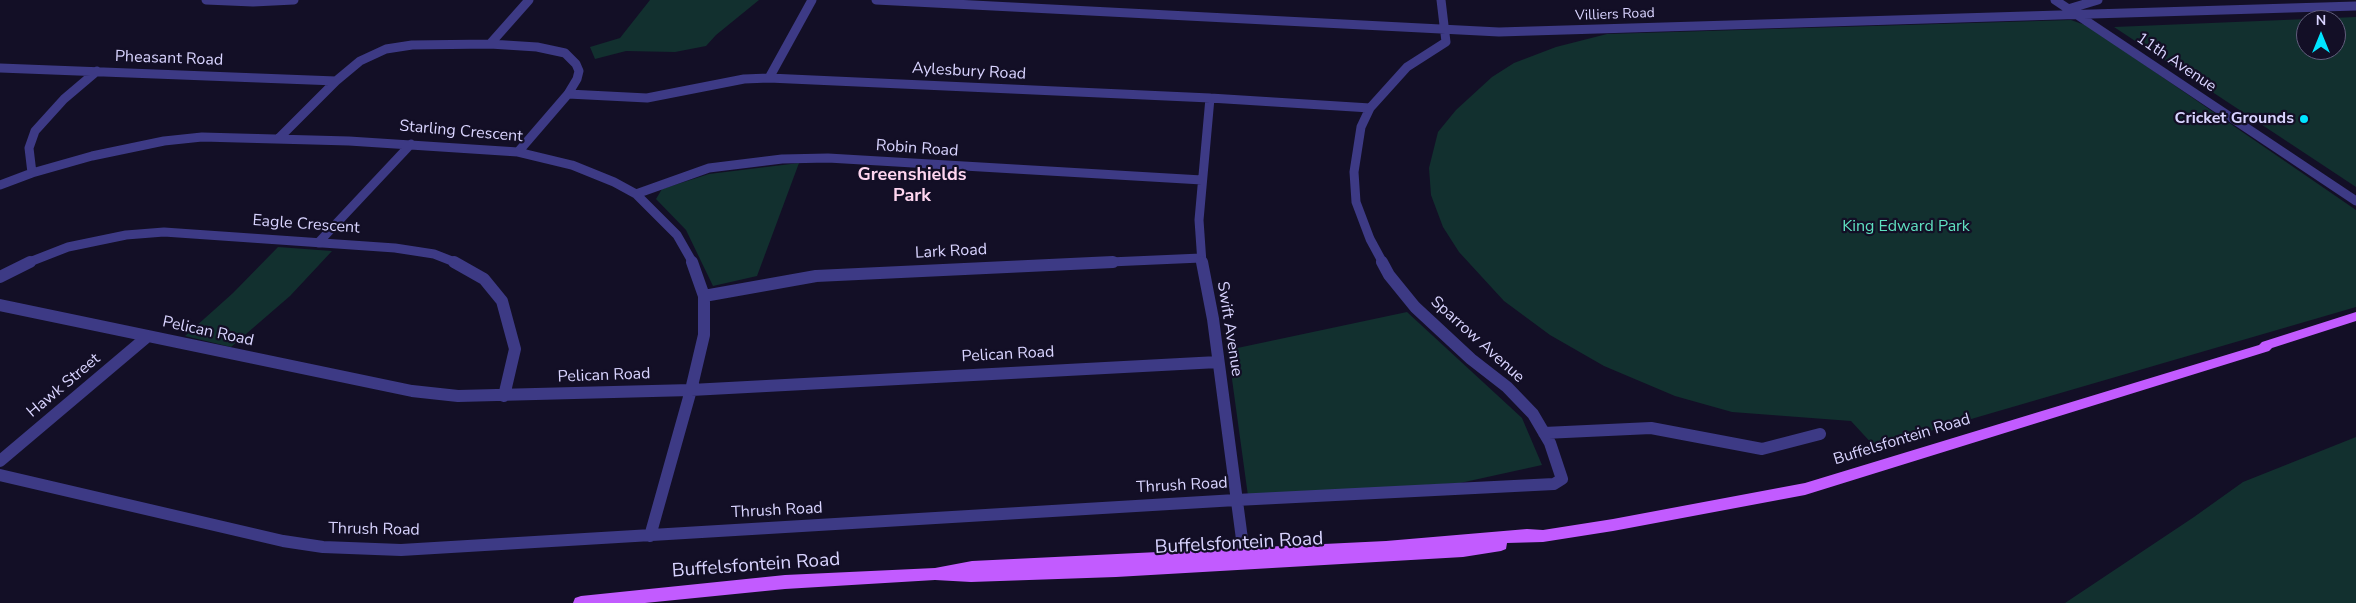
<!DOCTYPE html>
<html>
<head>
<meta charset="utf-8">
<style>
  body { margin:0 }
  #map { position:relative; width:2356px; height:603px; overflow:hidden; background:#130f26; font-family:"Nunito Sans",sans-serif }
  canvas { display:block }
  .north { position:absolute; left:2296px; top:10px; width:50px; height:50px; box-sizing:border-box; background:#130f26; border:1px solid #625e7d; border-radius:50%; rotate:0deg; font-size:14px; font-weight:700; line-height:20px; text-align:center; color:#d9d4ff }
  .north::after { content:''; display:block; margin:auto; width:18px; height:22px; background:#00e5ff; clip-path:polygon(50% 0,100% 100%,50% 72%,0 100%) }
</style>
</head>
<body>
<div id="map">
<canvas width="2356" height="603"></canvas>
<div class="north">N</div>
</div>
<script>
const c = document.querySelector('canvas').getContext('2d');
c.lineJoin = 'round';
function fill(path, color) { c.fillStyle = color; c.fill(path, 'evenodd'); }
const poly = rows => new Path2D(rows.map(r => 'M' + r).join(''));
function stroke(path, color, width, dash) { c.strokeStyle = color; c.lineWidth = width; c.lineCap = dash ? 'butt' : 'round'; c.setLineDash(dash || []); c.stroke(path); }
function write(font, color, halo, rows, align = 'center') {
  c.font = font + ' "Nunito Sans",sans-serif'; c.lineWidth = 4.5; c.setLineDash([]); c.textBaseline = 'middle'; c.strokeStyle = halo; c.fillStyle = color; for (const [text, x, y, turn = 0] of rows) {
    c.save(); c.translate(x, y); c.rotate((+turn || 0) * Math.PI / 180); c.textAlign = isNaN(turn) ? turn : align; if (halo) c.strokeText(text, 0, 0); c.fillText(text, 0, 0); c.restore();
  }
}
fill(poly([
  [650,0,759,0,716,35,706,46,675,52,626,51,595,59,590,47,620,38],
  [2356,17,2356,187,2114,27],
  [2306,20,2336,20,2336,50,2306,50],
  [2071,20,2088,26,2356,210,2356,307,1875,447,1851,421,1732,412,1675,396,1604,366,1550,335,1504,301,1459,252,1443,227,1431,195,1429,168,1438,132,1456,110,1492,77,1514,63,1556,47,1607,34],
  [799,163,757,276,713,286,686,230,656,199,662,189,709,174],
  [278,247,332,251,290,296,231,347,185,336,233,293],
  [1407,312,1522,418,1542,465,1460,483,1248,496,1228,350],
  [2356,437,2356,603,2065,603,2194,517,2243,482]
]), '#12302f');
stroke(poly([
  [206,0,253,2,294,0],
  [876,0,1499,32,2356,6],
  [2055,0,2356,201],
  [2068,9,2098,0],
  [490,44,529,0],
  [0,68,336,81],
  [769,78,812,0],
  [568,94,647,98,744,79,769,78,1210,98,1370,108],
  [279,138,336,81,360,61,386,49,412,45,490,44,537,47,565,53,576,64,579,71,577,79,568,94,518,152],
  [32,173,29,148,35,131,64,99,97,71],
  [0,185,32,173,92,156,164,141,202,137,349,141,518,152,572,165,614,182,636,194,677,235,693,263],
  [636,194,709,168,782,159,828,158,1202,180],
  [318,243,411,144],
  [27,263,68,247,126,235,164,232,395,248,434,254,457,263],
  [1087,263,1201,258],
  [1202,263,1199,220,1210,98],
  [1383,263,1370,239,1356,202,1354,172,1361,127,1370,108,1407,67,1446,42,1441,0]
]), '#3d3a85', 9);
stroke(poly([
  [454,262,484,279,502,301,515,349,504,396],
  [1202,262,1213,319,1245,562],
  [0,277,30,262],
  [704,296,816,276,1113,262],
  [0,305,412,391,458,396,691,390,1218,362],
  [1544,433,1651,428,1762,449,1820,434],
  [0,461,148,336],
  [0,475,283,541,323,547,401,550,1236,500,1554,484,1562,479,1550,443,1533,414,1507,387,1471,359,1415,307,1389,275,1382,262],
  [650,536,691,390,704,335,704,296,692,262]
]), '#3d3a85', 12);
fill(poly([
  [2356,312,2356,321,2272,348,2269,351,1805,495,1613,531,1543,542,1507,543,1506,549,1501,551,1463,557,1116,577,971,582,935,580,785,589,645,603,573,603,575,598,581,596,785,575,935,568,972,561,1386,541,1527,529,1543,530,1613,519,1805,483,2259,345,2262,342,2356,312]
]), '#c25bff');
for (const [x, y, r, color] of [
  [2304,119,5,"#00e5ff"]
]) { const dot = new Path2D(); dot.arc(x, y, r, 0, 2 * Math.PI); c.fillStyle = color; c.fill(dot); stroke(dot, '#130f26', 2); }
write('14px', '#d9d4ff', '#130f26', [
  ["Villiers Road",1615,15,-2]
]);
write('16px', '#d9d4ff', '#130f26', [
  ["Pheasant Road",169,59,2],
  ["11th Avenue",2176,63,34],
  ["Aylesbury Road",969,72,3],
  ["Starling Crescent",461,132,5],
  ["Robin Road",917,149,4],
  ["Eagle Crescent",306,225,4],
  ["Lark Road",951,252,-3],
  ["Swift Avenue",1229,329,81],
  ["Pelican Road",208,332,12],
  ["Sparrow Avenue",1477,340,42],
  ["Pelican Road",1008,355,-3],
  ["Pelican Road",604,376,-2],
  ["Hawk Street",64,386,-40],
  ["Buffelsfontein Road",1902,440,-17],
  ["Thrush Road",1182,486,-3],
  ["Thrush Road",777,511,-3],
  ["Thrush Road",374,530,1]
]);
write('bold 16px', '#d9d4ff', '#130f26', [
  ["Cricket Grounds",2294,119]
], 'right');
write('16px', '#5fe0c0', '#130f26', [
  ["King Edward Park",1906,227]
]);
write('bold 18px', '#ffd6f0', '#130f26', [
  ["Greenshields",912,176],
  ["Park",912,197]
]);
write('19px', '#d9d4ff', '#130f26', [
  ["Buffelsfontein Road",1239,544,-3],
  ["Buffelsfontein Road",756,566,-4]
]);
</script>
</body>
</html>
